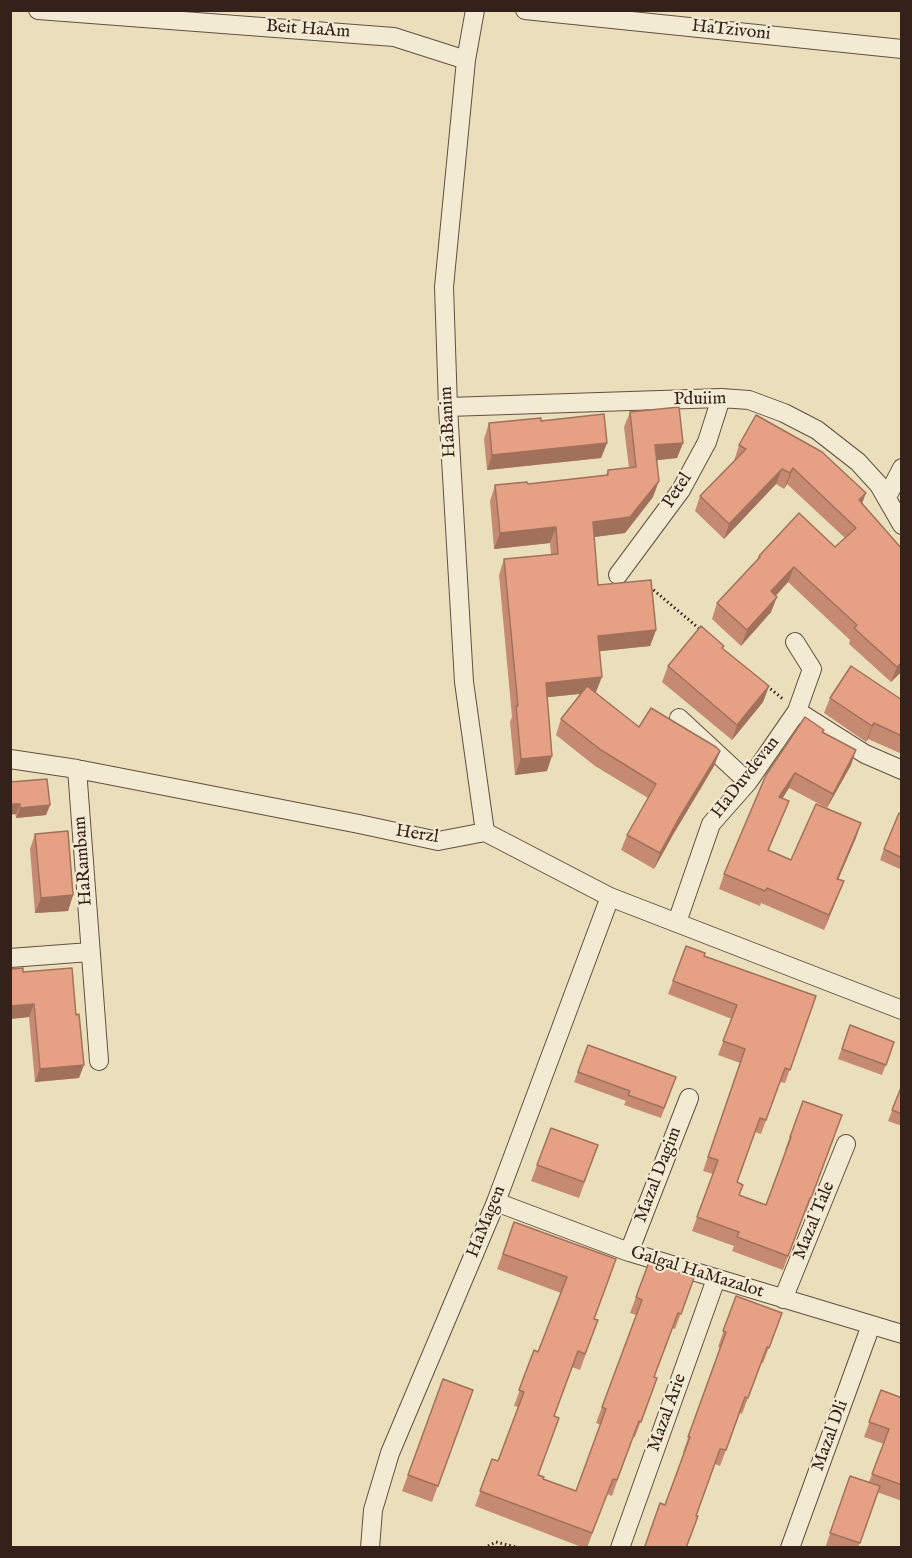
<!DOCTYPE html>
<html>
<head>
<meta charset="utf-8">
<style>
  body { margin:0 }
  #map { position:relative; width:912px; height:1558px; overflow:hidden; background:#ebdfbb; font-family:"IM FELL English",serif }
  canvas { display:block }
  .frame { position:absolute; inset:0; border:12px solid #342119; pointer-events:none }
</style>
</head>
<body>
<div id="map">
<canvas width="912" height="1558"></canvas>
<div class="frame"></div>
</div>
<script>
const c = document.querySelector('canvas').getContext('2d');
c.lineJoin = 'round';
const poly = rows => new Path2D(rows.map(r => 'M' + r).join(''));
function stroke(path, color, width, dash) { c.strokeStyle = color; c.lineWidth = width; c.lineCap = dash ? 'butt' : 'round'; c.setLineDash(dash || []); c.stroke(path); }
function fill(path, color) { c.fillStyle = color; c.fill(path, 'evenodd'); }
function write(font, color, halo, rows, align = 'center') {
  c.font = font + ' "IM FELL English",serif'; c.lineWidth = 4.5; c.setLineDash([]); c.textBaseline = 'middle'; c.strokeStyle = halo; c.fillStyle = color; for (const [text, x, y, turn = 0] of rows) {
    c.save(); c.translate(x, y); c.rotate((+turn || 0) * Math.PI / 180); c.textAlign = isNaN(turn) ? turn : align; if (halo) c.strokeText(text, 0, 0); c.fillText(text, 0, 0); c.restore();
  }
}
const street = poly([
  [38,10,394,37,466,60],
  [475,10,466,60,444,287,448,407,464,682,485,832],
  [525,10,902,49],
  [448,407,721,398,749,400,784,413,817,430,858,462,879,485,902,525],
  [887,497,902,468],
  [618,575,681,490,707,442,721,398],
  [797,711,865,754,902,770],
  [679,718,748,782],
  [10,759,77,769,359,824,438,841,485,832,610,897,902,1010],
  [77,769,99,1061],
  [677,922,711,824,748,782,797,711,812,669,795,642],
  [10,958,90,952],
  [496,1202,629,1252,902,1334],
  [629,1252,689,1098],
  [783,1299,846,1144],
  [370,1548,373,1510,390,1453,496,1202,610,897],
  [620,1548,716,1279],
  [790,1548,871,1325]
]);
stroke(street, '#625042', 20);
stroke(poly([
  [650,587,702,631],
  [767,686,783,699],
  [484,1548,496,1542,520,1548]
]), '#342119', 3, [1.5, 3]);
stroke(street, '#f2ead3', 18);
fill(poly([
  [630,412,683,443,677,458,656,460,653,497,625,533,594,537,598,585,656,630,650,646,600,651,596,692,595,692,639,727,720,751,714,766,674,833,654,869,621,850,627,835,648,798,595,766,556,735,561,719,581,694,547,697,547,771,515,775,510,722,512,717,499,575,504,559,551,555,550,543,494,549,490,501,495,485,528,484,606,475,608,470,629,468,624,427],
  [756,415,862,504,902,549,902,671,891,682,849,644,850,640,788,582,776,596,771,612,741,646,712,619,717,603,757,560,759,556,835,547,845,538,787,484,784,489,776,484,724,539,695,511,700,496,734,461,739,445],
  [541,421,607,443,601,458,487,470,484,439,489,423],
  [668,666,769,686,763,702,732,740,662,682],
  [830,698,902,700,902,754,868,739,866,742,824,713],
  [824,730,823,732,856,750,851,765,827,808,789,788,782,798,789,801,769,850,791,860,861,823,838,879,838,896,824,930,761,903,760,906,719,889,724,874],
  [10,782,50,805,46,815,16,818],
  [902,814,902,870,880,860,884,849],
  [35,834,73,895,68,911,35,913,30,849],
  [686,946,704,956,816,996,785,1083,780,1082,761,1134,755,1132,737,1182,739,1195,766,1205,786,1151,785,1150,803,1101,842,1115,808,1207,806,1212,805,1211,783,1270,732,1251,734,1246,692,1231,713,1174,703,1171,740,1063,718,1055,732,1019,668,994],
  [10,969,23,972,79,1078,35,1082,29,1017,10,1019],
  [850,1025,894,1042,882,1075,838,1059],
  [588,1045,676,1077,661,1118,624,1105,626,1101,574,1082],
  [902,1085,902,1126,888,1121],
  [551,1128,598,1145,579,1198,531,1181],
  [514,1222,616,1259,594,1319,598,1320,580,1370,572,1367,554,1416,538,1476,543,1479,576,1491,601,1425,596,1423,636,1315,630,1313,649,1262,694,1278,675,1329,672,1328,654,1377,657,1378,635,1437,633,1437,612,1496,607,1494,587,1548,584,1548,475,1506,492,1459,498,1461,518,1407,514,1406,534,1350,538,1352,561,1293,497,1269],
  [736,1296,782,1313,763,1363,761,1363,742,1414,740,1413,720,1466,715,1464,696,1516,686,1548,644,1548,660,1503,665,1505,684,1453,683,1452,720,1348,718,1347],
  [443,1379,473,1390,432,1502,402,1491],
  [881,1390,902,1398,902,1501,877,1492,858,1548,825,1548,850,1476,869,1482,884,1444,864,1437]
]), '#c68a72');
fill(poly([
  [607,443,601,458,487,470,492,455],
  [683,443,677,458,649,461,655,445],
  [793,468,787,484,784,489,790,473],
  [782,469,776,484,724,539,729,524],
  [659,481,653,497,625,533,587,538,593,522],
  [866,493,860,509,859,500],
  [556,527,550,543,494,549,500,533],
  [794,567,788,582,765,607,771,591],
  [777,597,771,612,741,646,747,630],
  [656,630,650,646,592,652,598,636],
  [902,662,902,671,891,682,897,667],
  [602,677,596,692,541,698,546,683],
  [769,686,763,702,732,740,737,725],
  [874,723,868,739,866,742,872,726],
  [856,750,851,765,827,808,833,794],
  [720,751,714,766,674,833,654,869,660,853,679,818],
  [552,756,547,771,515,775,521,759],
  [795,773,789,788,774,812,779,797],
  [10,804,20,804,16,814,10,815],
  [50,805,46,815,16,818,20,808],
  [861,823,856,838,832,894,837,879],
  [844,881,838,896,824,930,829,915],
  [73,895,68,911,35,913,41,898],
  [34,1004,29,1017,10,1019,10,1006],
  [84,1065,79,1078,35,1082,40,1069]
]), '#a1715c');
const building = poly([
  [679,407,683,443,655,445,659,481,630,517,593,522,598,585,651,580,656,630,598,636,602,677,546,683,552,756,521,759,516,706,518,706,504,559,558,554,556,527,500,533,495,485,527,482,528,484,608,475,608,470,636,467,630,412,679,407],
  [604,414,607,443,492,455,489,423,541,418,541,421,604,414],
  [756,415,822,452,866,493,859,500,902,549,902,662,897,667,854,628,857,625,794,567,771,591,777,597,747,630,717,603,760,557,759,556,799,513,835,547,856,528,793,468,790,473,782,469,729,524,700,496,746,449,739,445,756,415],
  [701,626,724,646,722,648,769,686,737,725,668,666,701,626],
  [851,666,902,700,902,736,874,723,872,726,830,698,851,666],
  [587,686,639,727,651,708,716,747,720,751,679,818,660,853,627,835,656,784,601,750,561,719,587,686],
  [805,717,824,730,822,732,856,750,833,794,795,773,779,797,789,801,768,850,791,860,816,804,861,823,837,879,844,881,829,915,767,888,765,891,724,874,766,775,805,717],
  [47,779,50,805,20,808,20,804,10,804,10,782,47,779],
  [899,813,902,814,902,858,884,849,899,813],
  [68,831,73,895,41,898,35,834,68,831],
  [686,946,705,953,704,956,816,996,790,1070,785,1068,766,1120,760,1118,737,1182,743,1185,739,1195,766,1205,791,1137,790,1137,803,1101,842,1115,813,1193,811,1198,810,1198,788,1256,737,1237,739,1232,697,1217,718,1160,708,1157,745,1049,723,1041,737,1005,673,981,686,946],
  [23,968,23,972,72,968,76,1015,79,1014,84,1065,40,1069,34,1004,10,1006,10,969,23,968],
  [850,1025,894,1042,886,1065,842,1049,850,1025],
  [588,1045,676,1077,664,1108,628,1095,630,1091,578,1072,588,1045],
  [902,1085,902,1114,892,1110,902,1085],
  [551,1128,598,1145,584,1182,537,1165,551,1128],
  [514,1222,616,1259,594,1319,598,1320,585,1354,578,1351,554,1416,559,1418,538,1475,544,1477,543,1479,576,1491,606,1409,602,1407,642,1300,636,1297,649,1262,694,1278,681,1314,678,1313,654,1377,657,1378,641,1422,639,1421,617,1480,613,1479,592,1533,480,1491,492,1459,498,1461,524,1392,519,1390,534,1350,538,1352,567,1277,503,1254,514,1222],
  [736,1296,782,1313,769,1348,767,1347,748,1398,745,1397,726,1450,720,1449,696,1516,698,1516,686,1548,649,1548,645,1546,660,1503,665,1505,690,1437,688,1437,726,1332,723,1331,736,1296],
  [443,1379,473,1390,438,1486,408,1475,443,1379],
  [881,1390,902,1398,902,1485,872,1474,889,1429,869,1422,881,1390],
  [850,1476,880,1486,860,1543,830,1533,850,1476]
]);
fill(building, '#e6a184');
stroke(building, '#a1715c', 1.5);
write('18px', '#342119', '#f2ead3', [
  ["Beit HaAm",308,30,4],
  ["HaTzivoni",731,31,6],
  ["Pduiim",700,400,-1],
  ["HaBanim",449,422,-93],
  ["Petel",678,491,-57],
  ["HaDuvdevan",746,778,-52],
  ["Herzl",417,835,9],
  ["HaRambam",84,861,-94],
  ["Mazal Dagim",659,1175,-69],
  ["Mazal Tale",815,1221,-68],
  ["HaMagen",487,1222,-68],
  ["Galgal HaMazalot",697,1273,17],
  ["Mazal Arie",668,1413,-70],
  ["Mazal Dli",831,1436,-70]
]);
</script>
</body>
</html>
